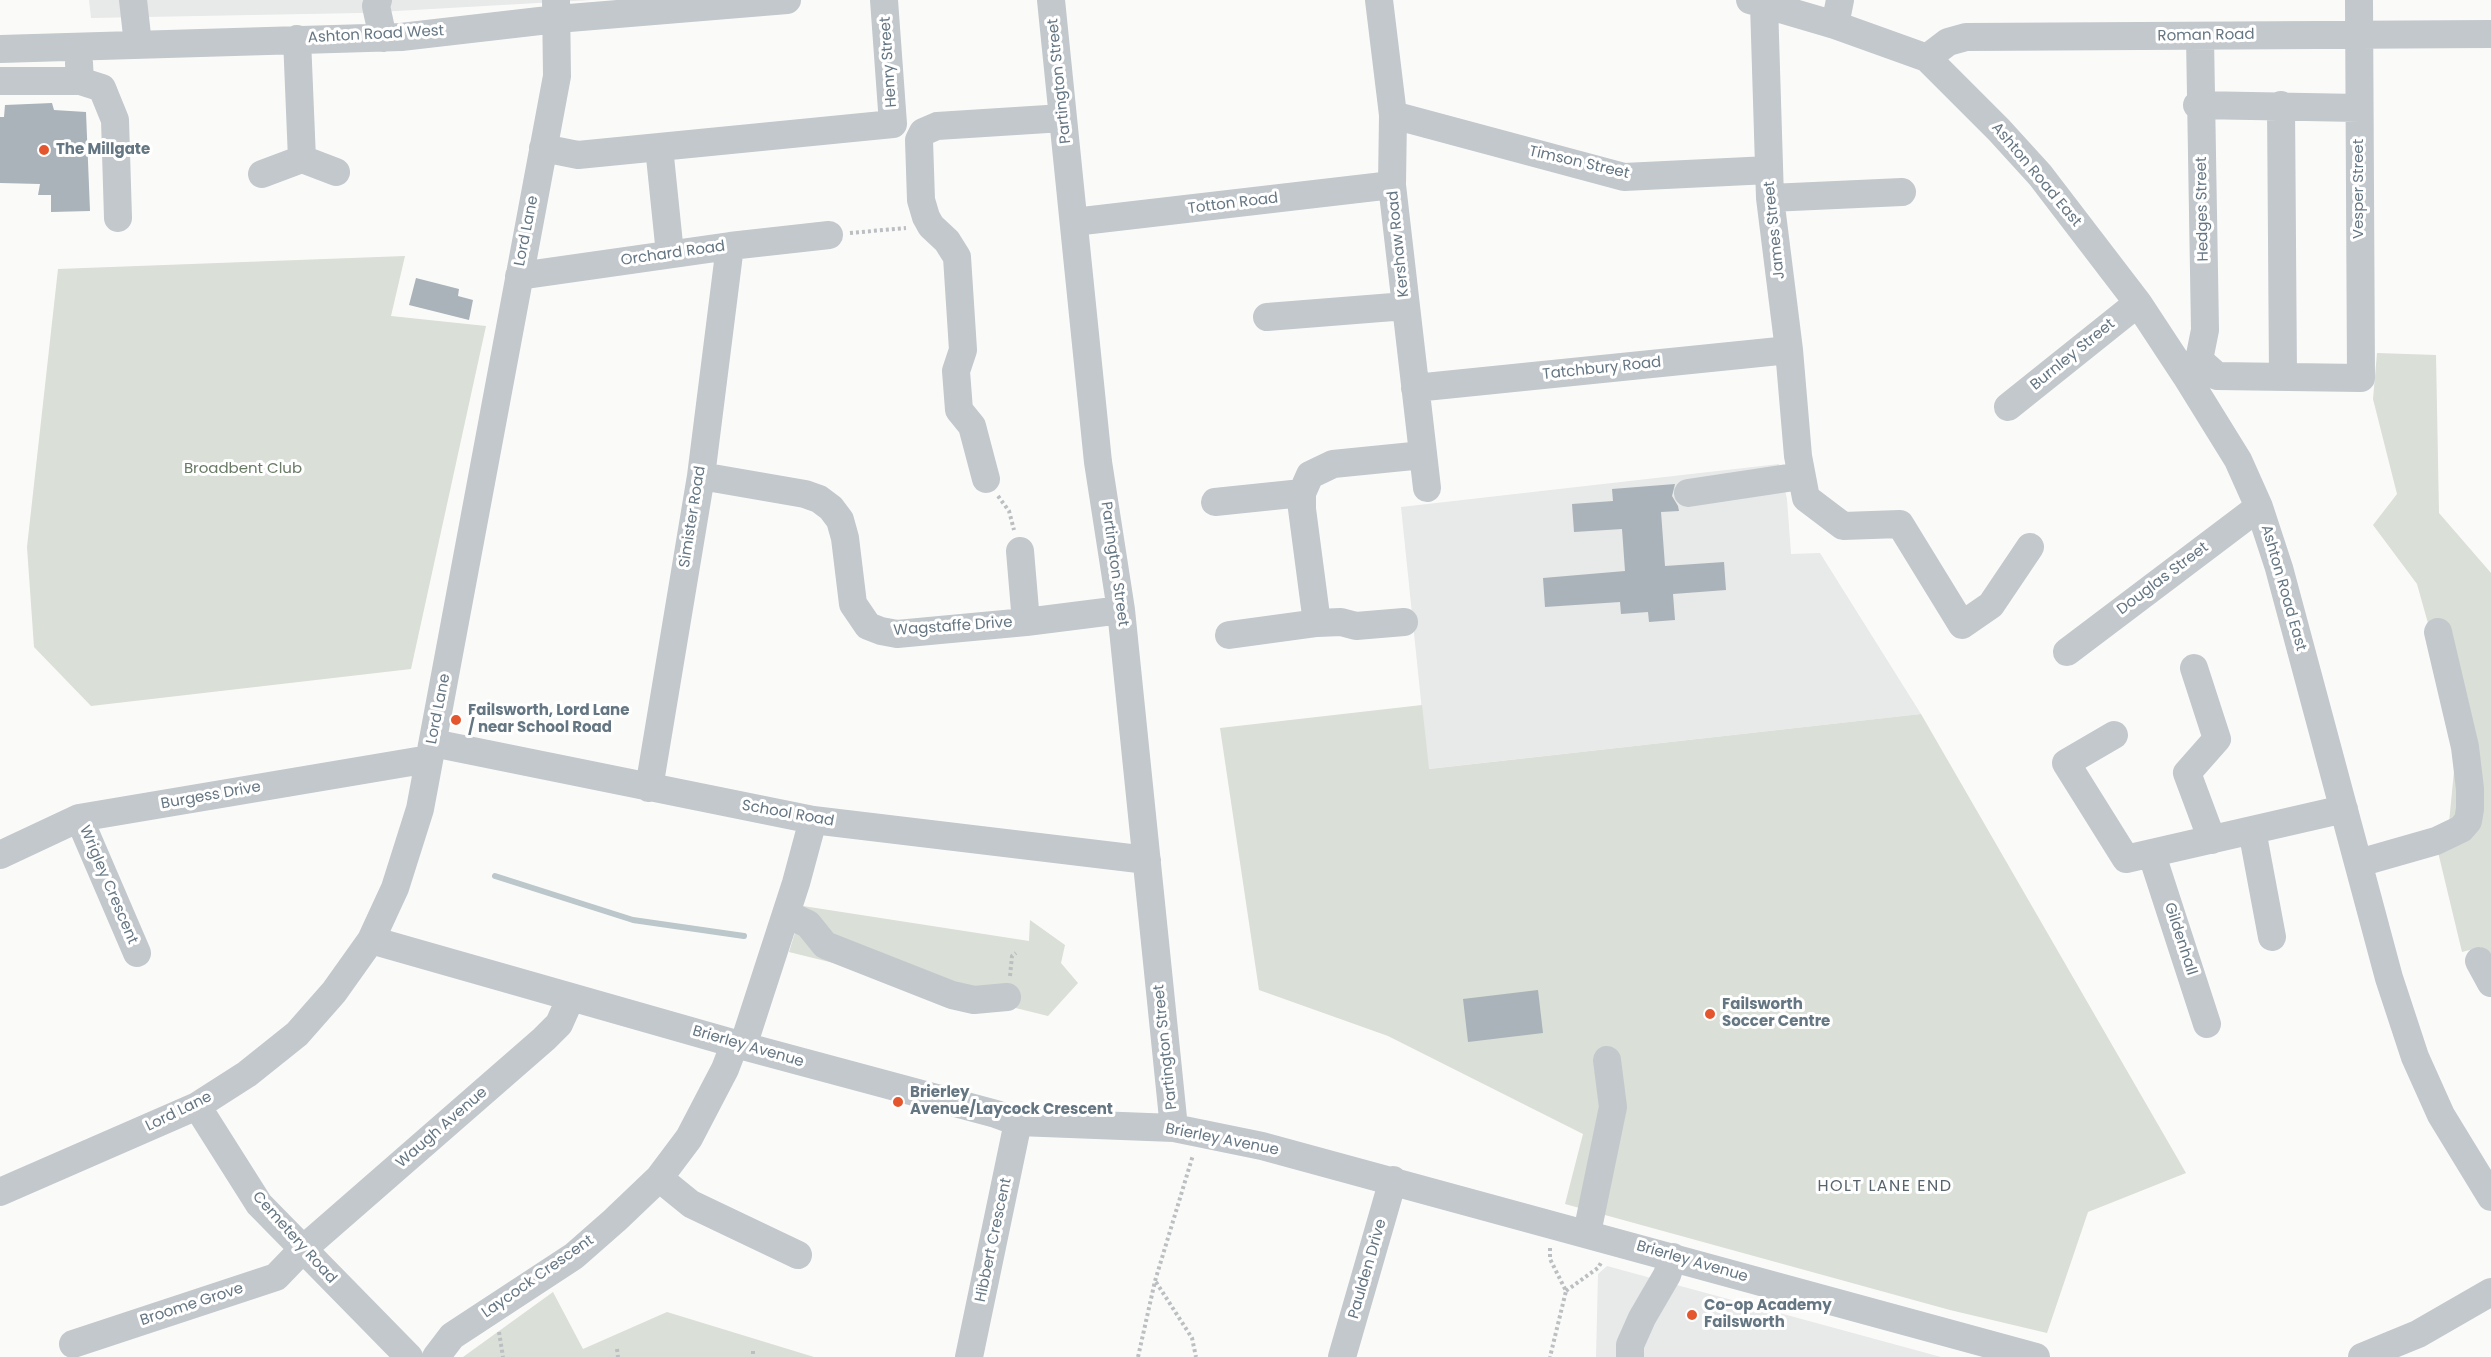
<!DOCTYPE html>
<html>
<head>
<meta charset="utf-8">
<style>
  body { margin:0 }
  canvas { display:block; background:#fafaf8 }
</style>
</head>
<body>
<canvas width="2491" height="1357"></canvas>
<script>
const c = document.querySelector('canvas').getContext('2d');
c.lineJoin = 'round';
function fill(path, color) { c.fillStyle = color; c.fill(path, 'evenodd'); }
const poly = rows => new Path2D(rows.map(r => 'M' + r).join(''));
function stroke(path, color, width, dash) { c.strokeStyle = color; c.lineWidth = width; c.lineCap = dash ? 'butt' : 'round'; c.setLineDash(dash || []); c.stroke(path); }
function write(font, color, halo, rows, align = 'center') {
  c.font = font + ' Poppins,sans-serif'; c.lineWidth = 6; c.setLineDash([]); c.textBaseline = 'middle'; c.strokeStyle = halo; c.fillStyle = color; for (const [text, x, y, turn = 0] of rows) {
    c.save(); c.translate(x, y); c.rotate((+turn || 0) * Math.PI / 180); c.textAlign = isNaN(turn) ? turn : align; if (halo) c.strokeText(text, 0, 0); c.fillText(text, 0, 0); c.restore();
  }
}
fill(poly([
  [89,0,591,0,361,13,91,18],
  [1779,464,1787,499,1791,554,1820,553,1921,714,1428,769,1401,507],
  [1607,1266,1941,1357,1596,1357,1598,1274]
]), '#e8e9e9');
fill(poly([
  [405,256,391,316,486,326,411,669,91,706,34,647,27,547,58,269],
  [2377,353,2436,355,2439,513,2491,573,2491,966,2487,965,2481,947,2462,952,2438,852,2448,833,2458,730,2417,584,2373,525,2397,494,2373,399],
  [1422,705,1429,769,1921,714,2186,1173,2088,1212,2047,1333,1950,1310,1565,1204,1583,1134,1388,1036,1259,990,1220,728],
  [803,906,1029,941,1030,920,1065,945,1061,963,1078,983,1048,1016,789,952],
  [553,1292,583,1349,667,1312,814,1357,463,1357]
]), '#dadfd7');
stroke(poly([
  [495,876,633,920,744,936]
]), '#bbc7cb', 6);
fill(poly([
  [52,103,54,110,86,112,90,211,51,212,51,195,38,195,40,184,0,183,0,117,4,117,5,105],
  [416,278,459,289,458,296,473,300,469,320,409,305],
  [1675,484,1672,496,1678,506,1679,511,1661,512,1665,566,1724,562,1726,590,1673,594,1675,620,1649,622,1648,612,1621,614,1620,602,1545,607,1543,578,1625,571,1622,529,1574,532,1572,504,1613,501,1612,489],
  [1538,990,1543,1033,1468,1042,1463,999]
]), '#aab3b9');
stroke(poly([
  [850,233,906,228],
  [998,496,1009,511,1014,530],
  [1010,976,1012,956,1016,953],
  [1550,1248,1550,1259,1566,1291,1550,1357],
  [1156,1282,1192,1338,1196,1357],
  [1566,1291,1598,1268,1602,1261],
  [499,1332,503,1357],
  [617,1349,618,1357],
  [753,1351,753,1357],
  [1138,1357,1155,1281,1193,1155]
]), '#bbbfc2', 4, [3, 3]);
stroke(poly([
  [133,0,138,44],
  [378,0,376,6,383,38],
  [1051,0,1098,462,1121,610,1174,1128],
  [1379,0,1393,115,1392,185,1427,488],
  [1750,0,1835,25,1927,58,1999,130,2040,175,2138,303,2186,376,2238,460,2259,507,2279,568,2389,978,2415,1057,2441,1115,2491,1197],
  [1764,4,1770,198,1789,350,1798,456,1806,498,1843,526,1900,524,1962,625,1991,605,2030,547],
  [1835,25,1840,0],
  [0,49,401,37,557,19,787,0],
  [1927,58,1948,42,1966,37,2491,34],
  [0,81,80,81,79,63],
  [80,81,102,88,115,120,118,218],
  [2197,105,2359,108],
  [2281,105,2283,377],
  [1393,115,1624,177,1769,170],
  [659,147,670,254],
  [543,148,578,155,893,124,884,0],
  [302,159,336,172],
  [262,174,302,159,297,39],
  [1770,198,1902,192],
  [1074,222,1392,185],
  [519,276,730,246,829,235],
  [1267,317,1406,306],
  [2199,360,2217,376,2361,378,2359,0],
  [2188,375,2199,360,2205,330,2200,37],
  [1415,388,1789,350],
  [2008,407,2138,303],
  [701,476,805,494,819,499,831,508,840,520,845,538,853,604,868,626,881,631,897,634,1026,622,1121,610],
  [986,479,972,426,959,410,956,371,963,350,957,257,947,241,931,226,926,217,921,200,919,140,923,132,937,126,1063,118],
  [1688,493,1801,476],
  [1215,502,1302,493],
  [1020,551,1026,622],
  [1317,623,1302,509,1302,493,1310,475,1333,464,1423,455],
  [1229,635,1317,623,1341,622,1356,626,1404,622],
  [2067,652,2259,507],
  [2194,668,2217,739,2187,773,2212,840],
  [2114,735,2066,763,2126,859,2344,809],
  [433,743,813,820,1147,860],
  [649,788,701,476,730,246],
  [79,818,137,953],
  [2252,830,2272,937],
  [0,855,79,818,429,759],
  [2152,855,2207,1024],
  [2359,863,2436,841,2461,829,2468,821,2470,809,2470,789,2465,747,2438,632],
  [786,914,808,924,825,945,952,995,974,1000,1007,997],
  [371,940,743,1046,996,1114,1018,1122,1174,1128,1262,1146,2036,1357],
  [2479,961,2491,983],
  [743,1046,796,883,813,820],
  [197,1106,259,1204,409,1357],
  [659,1178,691,1204,798,1255],
  [0,1192,197,1106,247,1074,297,1034,334,992,371,940,395,888,420,809,557,76,556,0],
  [1587,1233,1613,1107,1607,1060],
  [73,1344,276,1277,302,1250,544,1039,559,1024,571,997],
  [436,1357,452,1336,574,1256,615,1220,659,1178,689,1138,725,1069,735,1043],
  [969,1357,1018,1122],
  [1342,1357,1393,1180],
  [1630,1357,1630,1345,1642,1318,1667,1275,1673,1257],
  [2362,1357,2418,1334,2491,1292]
]), '#c3c8cc', 28);
for (const [x, y, r, color] of [
  [44,150,6,"#e4572e"],
  [456,720,6,"#e4572e"],
  [1710,1014,6,"#e4572e"],
  [898,1102,6,"#e4572e"],
  [1692,1315,6,"#e4572e"]
]) { const dot = new Path2D(); dot.arc(x, y, r, 0, 2 * Math.PI); c.fillStyle = color; c.fill(dot); stroke(dot, '#fff', 2); }
write('15px', '#657683', '#fff', [
  ["Ashton Road West",376,35,-3],
  ["Roman Road",2206,36,-1],
  ["Henry Street",889,62,-94],
  ["Partington Street",1060,81,-96],
  ["Timson Street",1579,163,13],
  ["Ashton Road East",2036,175,50],
  ["Vesper Street",2359,189,-90],
  ["Totton Road",1233,204,-7],
  ["Hedges Street",2203,209,-91],
  ["James Street",1775,230,-96],
  ["Lord Lane",527,231,-79],
  ["Kershaw Road",1399,244,-96],
  ["Orchard Road",673,254,-8],
  ["Burnley Street",2073,355,-39],
  ["Tatchbury Road",1602,369,-6],
  ["Simister Road",693,517,-81],
  ["Partington Street",1114,564,82],
  ["Douglas Street",2163,579,-37],
  ["Ashton Road East",2283,588,74],
  ["Wagstaffe Drive",953,627,-4],
  ["Lord Lane",439,709,-79],
  ["Burgess Drive",211,796,-10],
  ["School Road",788,814,10],
  ["Wrigley Crescent",108,885,67],
  ["Gildenhall",2180,939,72],
  ["Brierley Avenue",748,1047,16],
  ["Partington Street",1166,1047,-96],
  ["Lord Lane",179,1112,-26],
  ["Waugh Avenue",442,1128,-41],
  ["Brierley Avenue",1222,1140,11],
  ["Cemetery Road",294,1238,48],
  ["Hibbert Crescent",994,1240,-78],
  ["Brierley Avenue",1692,1262,16],
  ["Paulden Drive",1368,1269,-74],
  ["Laycock Crescent",538,1277,-35],
  ["Broome Grove",192,1305,-18]
]);
write('bold 15px', '#657683', '#fff', [
  ["The Millgate",56,150],
  ["Failsworth, Lord Lane",468,711],
  ["/ near School Road",468,728],
  ["Failsworth",1722,1005],
  ["Soccer Centre",1722,1022],
  ["Brierley",910,1093],
  ["Avenue/Laycock Crescent",910,1110],
  ["Co-op Academy",1704,1306],
  ["Failsworth",1704,1323]
], 'left');
write('15px', '#687a64', '#fff', [
  ["Broadbent Club",243,469]
]);
c.letterSpacing = '1.5px';
write('16px', '#57646e', '#fff', [
  ["HOLT LANE END",1885,1187]
]);
c.letterSpacing = '0px';
</script>
</body>
</html>
